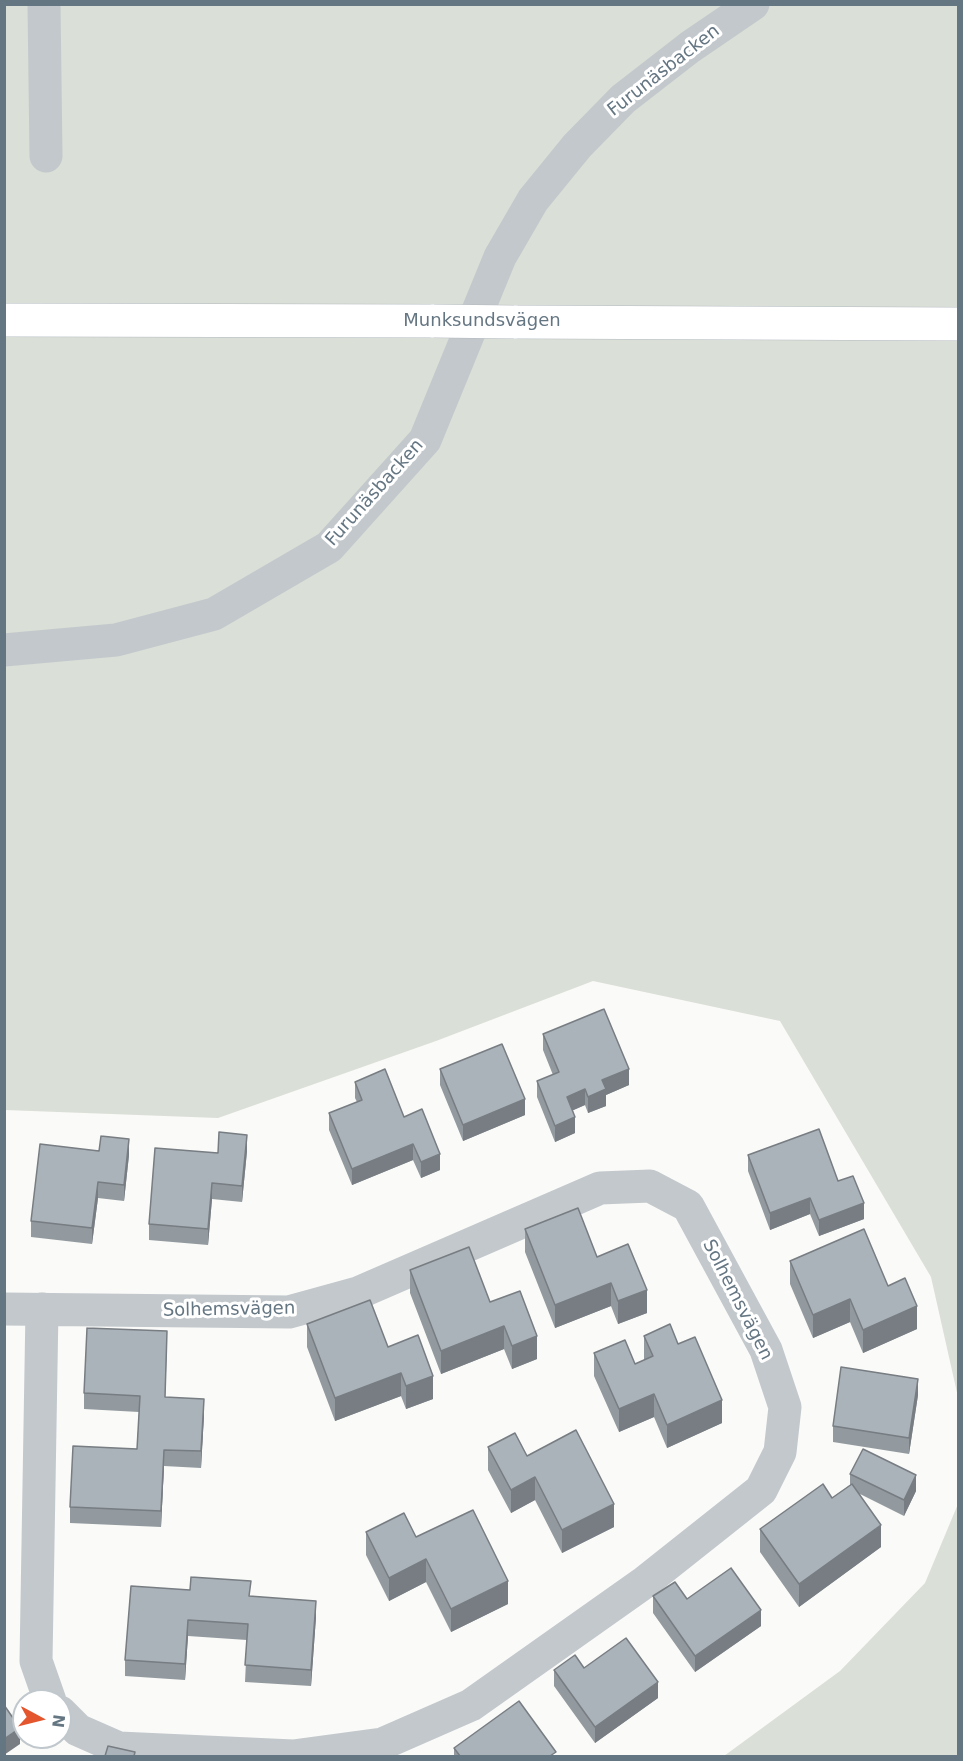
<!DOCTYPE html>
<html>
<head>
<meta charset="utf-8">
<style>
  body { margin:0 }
  #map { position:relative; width:963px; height:1761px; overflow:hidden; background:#fafaf8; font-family:"DejaVu Sans",sans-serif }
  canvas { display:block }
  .frame { position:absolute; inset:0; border:6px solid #657683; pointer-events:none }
  .north { position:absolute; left:12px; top:1689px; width:60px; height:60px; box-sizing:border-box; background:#fff; border:2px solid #c1c8cd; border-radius:50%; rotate:97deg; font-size:16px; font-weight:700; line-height:24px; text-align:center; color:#657683 }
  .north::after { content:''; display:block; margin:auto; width:21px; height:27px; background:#e4572e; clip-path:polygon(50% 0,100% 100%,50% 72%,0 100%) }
</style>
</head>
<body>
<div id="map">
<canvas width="963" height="1761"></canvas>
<div class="frame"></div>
<div class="north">N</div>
</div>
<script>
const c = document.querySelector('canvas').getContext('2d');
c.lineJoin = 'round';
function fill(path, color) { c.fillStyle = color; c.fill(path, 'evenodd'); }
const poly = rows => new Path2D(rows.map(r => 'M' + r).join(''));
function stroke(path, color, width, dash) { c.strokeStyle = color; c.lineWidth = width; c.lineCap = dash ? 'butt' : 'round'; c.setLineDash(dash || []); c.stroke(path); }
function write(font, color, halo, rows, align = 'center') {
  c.font = font + ' "DejaVu Sans",sans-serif'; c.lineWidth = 6; c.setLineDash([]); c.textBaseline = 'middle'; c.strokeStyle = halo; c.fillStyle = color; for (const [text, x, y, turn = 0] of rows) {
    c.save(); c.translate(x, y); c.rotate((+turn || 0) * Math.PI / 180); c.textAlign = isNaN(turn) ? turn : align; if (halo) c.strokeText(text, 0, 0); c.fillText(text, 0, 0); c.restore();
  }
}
fill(poly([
  [5,5,958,5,958,1397,931,1277,780,1021,593,981,436,1041,218,1118,5,1110],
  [958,1504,958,1756,724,1756,840,1671,925,1583]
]), '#dadfd7');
const secondary = poly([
  [4,320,434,321],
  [514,322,958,324]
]);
stroke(secondary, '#b3babf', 34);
stroke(poly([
  [44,4,46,156],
  [4,650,116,640,214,614,329,547,425,440,500,257,533,200,577,146,623,99,690,47,753,4],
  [4,1309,289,1312,358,1293,600,1188,650,1186,688,1206,766,1350,785,1407,780,1452,761,1490,645,1582,471,1705,382,1744,293,1756,119,1748,78,1730,60,1712],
  [42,1309,36,1661,50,1701]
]), '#c3c8cc', 33);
stroke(secondary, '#fff', 33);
const secondaryBridge = poly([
  [434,321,514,322]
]);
stroke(secondaryBridge, '#b3babf', 34, []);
stroke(secondaryBridge, '#fff', 33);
fill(poly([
  [543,1034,629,1085,606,1095,606,1106,588,1113,585,1105,573,1110,575,1133,555,1142,537,1097,537,1081,553,1075,543,1050],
  [440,1069,525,1115,463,1141,440,1085],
  [355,1082,404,1117,440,1170,421,1178,413,1160,352,1185,329,1130,329,1113,357,1102,355,1098],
  [247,1151,242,1202,212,1199,208,1245,149,1240,149,1224,218,1153],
  [129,1155,124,1201,98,1198,92,1244,31,1237,31,1221],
  [748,1155,838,1181,864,1219,819,1236,810,1214,770,1230,748,1171],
  [525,1229,597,1257,647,1313,618,1324,611,1306,555,1328,525,1252],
  [790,1261,888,1286,917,1329,863,1353,850,1322,813,1338,790,1284],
  [410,1270,490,1302,537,1359,512,1369,504,1349,441,1374,410,1293],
  [307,1324,388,1347,433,1399,406,1409,401,1396,335,1421,307,1347],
  [644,1336,678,1344,722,1423,667,1448,654,1417,619,1432,594,1376,594,1353,635,1364,644,1360],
  [167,1348,165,1397,204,1415,201,1468,164,1466,161,1527,70,1523,70,1507,137,1449,139,1412,84,1409,84,1393],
  [918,1395,909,1454,833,1442,833,1426],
  [488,1447,527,1456,614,1527,562,1553,535,1500,511,1513,488,1470],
  [850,1474,916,1491,904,1516,860,1494,881,1547,799,1607,760,1552,760,1529,832,1498,850,1485],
  [366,1532,416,1537,508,1604,451,1632,426,1582,389,1601,366,1555],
  [131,1586,251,1596,316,1617,311,1686,245,1682,247,1640,188,1636,185,1680,125,1676,125,1660],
  [653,1596,687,1599,761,1626,695,1672,653,1613],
  [584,1668,658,1698,595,1743,554,1686,554,1670],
  [454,1748,556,1756,454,1756]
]), '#929a9f');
fill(poly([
  [629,1069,629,1085,606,1095,606,1106,588,1113,588,1097,602,1080],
  [585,1089,585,1105,567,1113,567,1097],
  [525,1099,525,1115,463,1141,463,1125],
  [575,1117,575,1133,555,1142,555,1126],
  [247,1135,247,1151,242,1202,242,1186],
  [129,1139,129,1155,124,1201,124,1185],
  [413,1144,413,1160,352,1185,352,1169],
  [440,1154,440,1170,421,1178,421,1162],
  [98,1182,98,1198,92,1244,92,1228],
  [212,1183,212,1199,208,1245,208,1229],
  [810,1198,810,1214,770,1230,770,1213],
  [864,1203,864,1219,819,1236,819,1220],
  [611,1283,611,1306,555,1328,555,1305],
  [647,1290,647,1313,618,1324,618,1301],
  [850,1299,850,1322,813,1338,813,1315],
  [917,1306,917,1329,863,1353,863,1330],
  [504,1326,504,1349,441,1374,441,1351],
  [537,1336,537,1359,512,1369,512,1346],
  [401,1373,401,1396,335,1421,335,1398],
  [433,1376,433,1399,406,1409,406,1386],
  [918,1379,918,1395,909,1454,909,1438],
  [654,1394,654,1417,619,1432,619,1409],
  [204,1399,204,1415,201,1468,201,1451],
  [722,1400,722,1423,667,1448,667,1425],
  [164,1450,164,1466,161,1527,161,1511],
  [916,1475,916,1491,904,1516,904,1500],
  [535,1477,535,1500,511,1513,511,1490],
  [614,1504,614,1527,562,1553,562,1530],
  [881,1525,881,1547,799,1607,799,1584],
  [426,1559,426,1582,389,1601,389,1578],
  [508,1581,508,1604,451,1632,451,1609],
  [316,1601,316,1617,311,1686,311,1670],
  [761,1610,761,1626,695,1672,695,1656],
  [188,1620,188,1636,185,1680,185,1664],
  [658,1682,658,1698,595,1743,595,1727],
  [20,1728,20,1744,4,1755,4,1739]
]), '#777d82');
const building = poly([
  [604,1009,629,1069,602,1080,606,1089,588,1097,585,1089,567,1097,575,1117,555,1126,537,1081,559,1072,543,1034,604,1009],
  [502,1044,525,1099,463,1125,440,1069,502,1044],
  [385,1069,404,1117,422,1109,440,1154,421,1162,413,1144,352,1169,329,1113,362,1100,355,1082,385,1069],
  [819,1129,838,1181,853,1176,864,1203,819,1220,810,1198,770,1213,748,1155,819,1129],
  [219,1132,247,1135,242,1186,212,1183,208,1229,149,1224,155,1148,218,1153,219,1132],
  [101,1136,129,1139,124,1185,98,1182,92,1228,31,1221,40,1144,99,1151,101,1136],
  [578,1208,597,1257,628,1244,647,1290,618,1301,611,1283,555,1305,525,1229,578,1208],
  [864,1229,888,1286,905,1278,917,1306,863,1330,850,1299,813,1315,790,1261,864,1229],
  [469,1247,490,1302,520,1291,537,1336,512,1346,504,1326,441,1351,410,1270,469,1247],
  [370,1300,388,1347,418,1335,433,1376,406,1386,401,1373,335,1398,307,1324,370,1300],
  [670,1324,678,1344,695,1337,722,1400,667,1425,654,1394,619,1409,594,1353,625,1340,635,1364,653,1356,644,1336,670,1324],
  [87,1328,167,1331,165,1397,204,1399,201,1451,164,1450,161,1511,70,1507,73,1446,137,1449,140,1396,84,1393,87,1328],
  [841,1367,918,1379,909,1438,833,1426,841,1367],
  [576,1430,614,1504,562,1530,535,1477,511,1490,488,1447,515,1433,527,1456,576,1430],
  [863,1449,916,1475,904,1500,850,1474,863,1449],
  [823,1484,832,1498,852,1484,881,1525,799,1584,760,1529,823,1484],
  [473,1510,508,1581,451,1609,426,1559,389,1578,366,1532,404,1513,416,1537,473,1510],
  [731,1568,761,1610,695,1656,653,1596,675,1582,687,1599,731,1568],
  [191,1577,251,1581,249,1596,316,1601,311,1670,245,1665,248,1624,188,1620,185,1664,125,1660,131,1586,190,1590,191,1577],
  [626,1638,658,1682,595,1727,554,1670,575,1655,584,1668,626,1638],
  [519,1701,556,1752,550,1756,460,1756,454,1748,519,1701],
  [4,1705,20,1728,4,1739,4,1705],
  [108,1746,135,1752,134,1756,105,1756,108,1746]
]);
fill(building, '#aab3b9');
stroke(building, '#777d82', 1.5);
write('18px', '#657683', '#fff', [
  ["Furunäsbacken",664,71,-38],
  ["Munksundsvägen",482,321],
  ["Furunäsbacken",375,493,-48],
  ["Solhemsvägen",737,1300,63],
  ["Solhemsvägen",229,1310,-1]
]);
</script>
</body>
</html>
